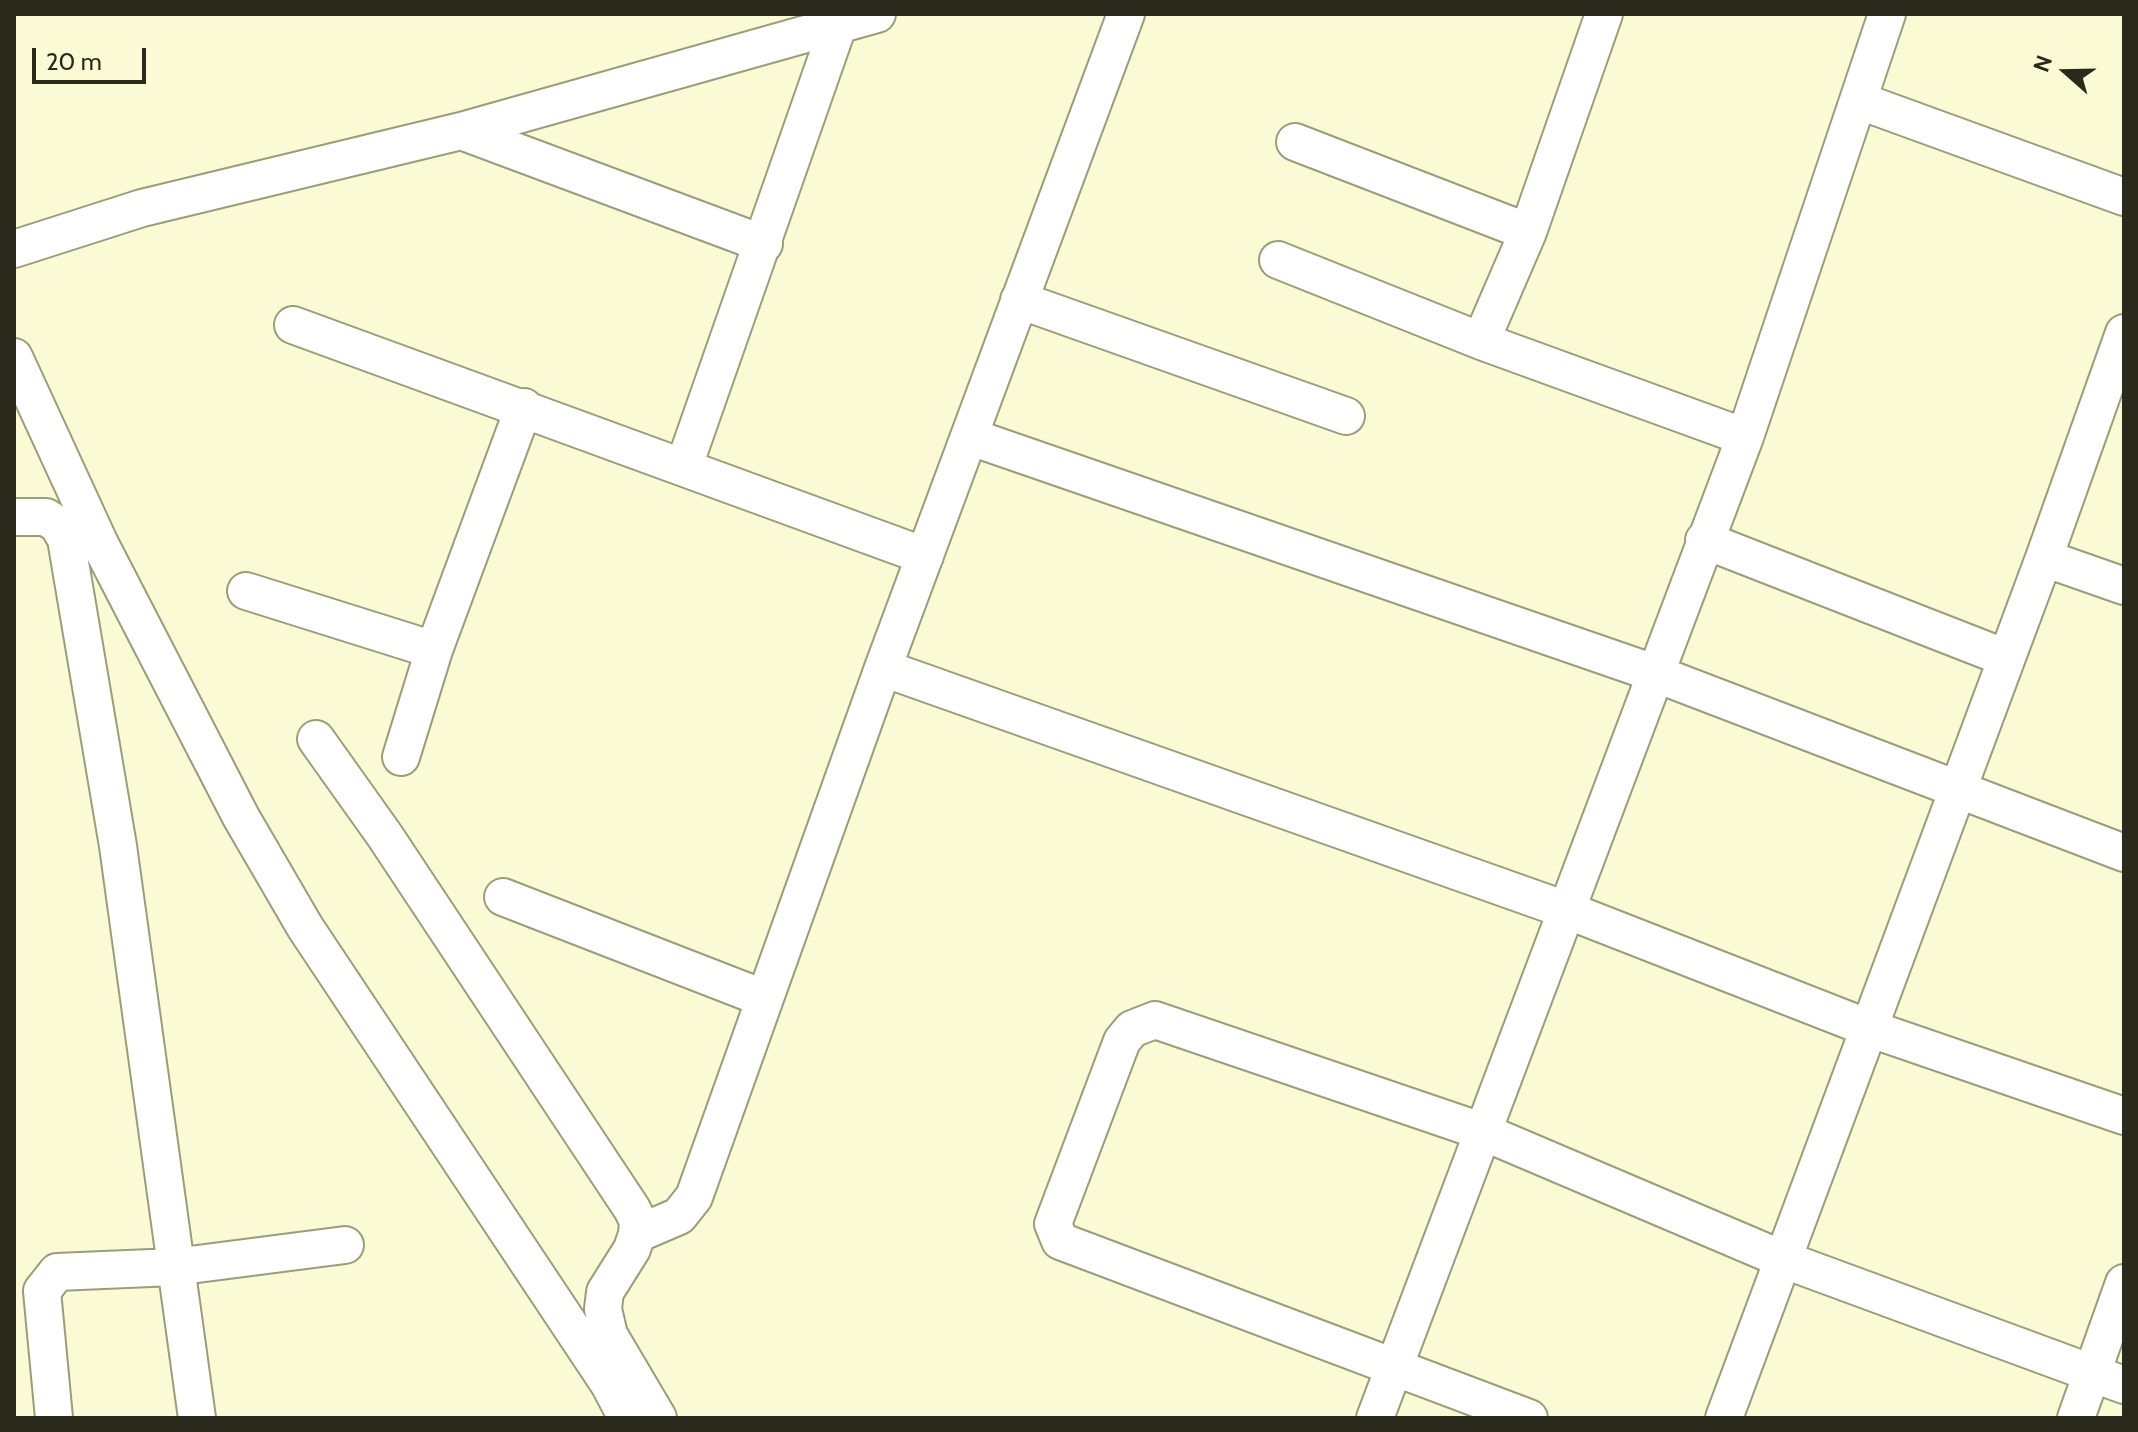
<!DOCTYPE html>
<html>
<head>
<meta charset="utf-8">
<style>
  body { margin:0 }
  #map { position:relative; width:2138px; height:1432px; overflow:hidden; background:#fafbd5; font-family:Cabin,sans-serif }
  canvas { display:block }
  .frame { position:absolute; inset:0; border:16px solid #2a2a1c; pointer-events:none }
  .north { position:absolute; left:2026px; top:32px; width:80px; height:80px; -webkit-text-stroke:6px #fafbd5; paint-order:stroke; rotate:290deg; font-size:22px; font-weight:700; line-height:32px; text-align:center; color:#2a2a1c }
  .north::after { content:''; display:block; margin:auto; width:28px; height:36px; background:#2a2a1c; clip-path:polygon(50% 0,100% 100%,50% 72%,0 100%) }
  .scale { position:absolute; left:32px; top:48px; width:114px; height:36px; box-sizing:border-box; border:4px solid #2a2a1c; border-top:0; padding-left:10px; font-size:24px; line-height:28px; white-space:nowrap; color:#2a2a1c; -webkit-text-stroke:6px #fafbd5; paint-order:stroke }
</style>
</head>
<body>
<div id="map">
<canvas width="2138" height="1432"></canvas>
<div class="frame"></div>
<div class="north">N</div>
<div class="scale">20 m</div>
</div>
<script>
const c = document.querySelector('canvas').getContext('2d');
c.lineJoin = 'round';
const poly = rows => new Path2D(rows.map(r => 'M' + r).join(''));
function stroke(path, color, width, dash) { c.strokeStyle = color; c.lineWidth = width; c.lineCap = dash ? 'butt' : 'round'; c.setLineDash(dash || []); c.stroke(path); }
const minor = poly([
  [1604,14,1528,232,1481,341,1745,437],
  [1860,101,2124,197],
  [461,131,764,244],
  [1295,142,1528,232],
  [14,249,142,208,461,131,877,14],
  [1278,260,1481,341],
  [1019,300,1346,416],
  [293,325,925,556],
  [14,357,100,544,241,817,305,927,609,1384,627,1418],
  [971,437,1654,673,2124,853],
  [684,466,838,26],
  [14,517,46,517,58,525,66,539,118,846,197,1418],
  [1704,540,2006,658],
  [2044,558,2124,586],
  [246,591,434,650],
  [883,668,1569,911,1871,1029,2124,1116],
  [316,739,385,836,632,1209,638,1221,637,1234,632,1249,605,1292,603,1309,609,1335,658,1418],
  [401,757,434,650,524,407],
  [503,897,763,998],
  [637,1234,679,1216,694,1197,883,668,1126,14],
  [54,1418,42,1291,57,1272,174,1267,345,1245],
  [1375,1418,1745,437,1887,14],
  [1529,1418,1060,1241,1053,1224,1122,1041,1132,1029,1155,1020,1481,1131,1782,1259,2124,1385],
  [1724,1418,2044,558,2124,333],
  [2076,1418,2124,1283]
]);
stroke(minor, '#9b9d79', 40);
stroke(minor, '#fff', 36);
</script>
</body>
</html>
